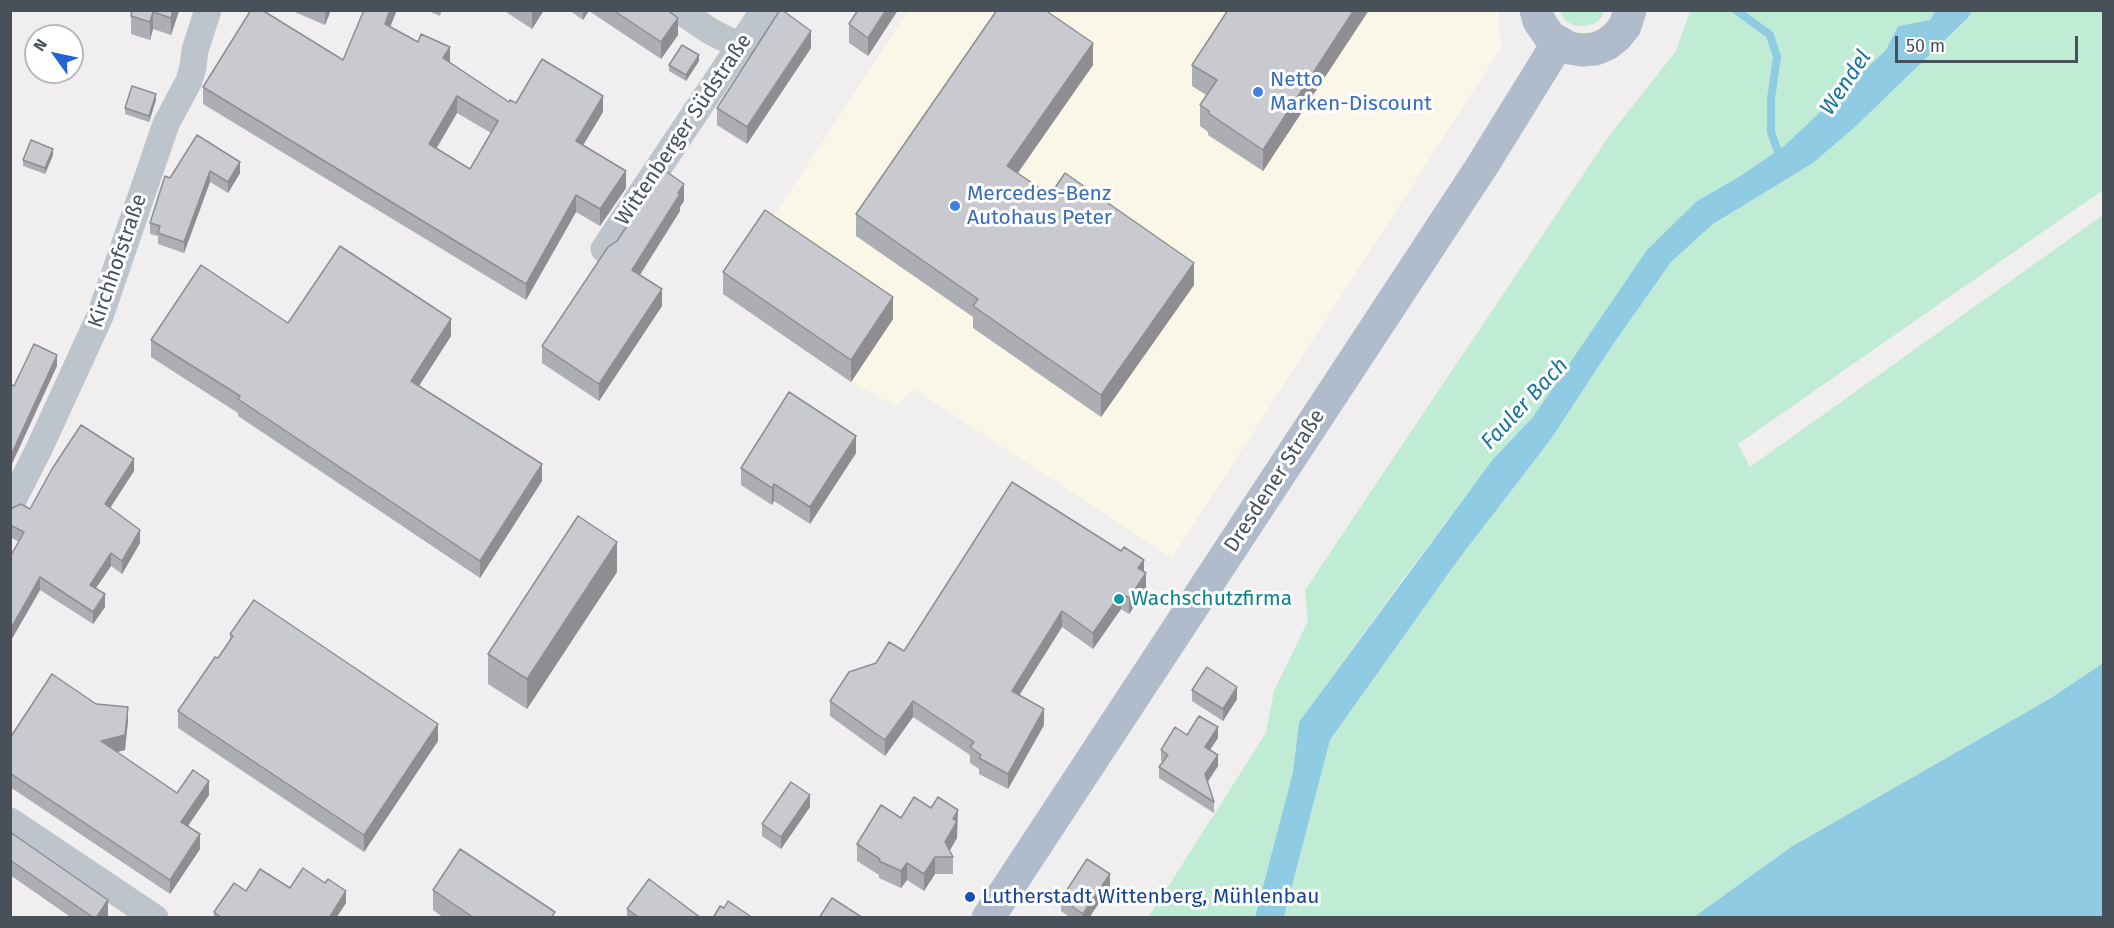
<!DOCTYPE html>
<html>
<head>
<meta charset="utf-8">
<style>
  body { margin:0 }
  #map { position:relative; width:2114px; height:928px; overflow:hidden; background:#f0eeee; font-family:"Fira Sans",sans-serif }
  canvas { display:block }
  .frame { position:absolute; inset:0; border:12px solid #48505a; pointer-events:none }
  .north { position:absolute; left:24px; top:24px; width:60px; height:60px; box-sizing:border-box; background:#fff; border:2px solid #b6b9bd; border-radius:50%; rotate:303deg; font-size:16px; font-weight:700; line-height:24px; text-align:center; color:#48505a }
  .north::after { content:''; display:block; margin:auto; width:21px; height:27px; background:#2862d1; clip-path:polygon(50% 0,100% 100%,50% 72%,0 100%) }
  .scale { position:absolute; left:1895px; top:36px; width:183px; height:27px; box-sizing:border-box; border:3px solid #48505a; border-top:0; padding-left:8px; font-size:18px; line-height:21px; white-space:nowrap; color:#48505a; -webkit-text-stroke:4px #fff; paint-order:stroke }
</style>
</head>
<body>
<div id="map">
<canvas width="2114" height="928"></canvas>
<div class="frame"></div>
<div class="north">N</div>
<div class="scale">50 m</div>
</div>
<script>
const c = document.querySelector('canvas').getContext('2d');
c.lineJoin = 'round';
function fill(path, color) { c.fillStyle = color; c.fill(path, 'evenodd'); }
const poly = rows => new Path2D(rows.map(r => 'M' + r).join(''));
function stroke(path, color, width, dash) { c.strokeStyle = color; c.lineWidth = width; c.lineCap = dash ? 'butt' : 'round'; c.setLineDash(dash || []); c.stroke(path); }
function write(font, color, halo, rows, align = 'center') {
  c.font = font + ' "Fira Sans",sans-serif'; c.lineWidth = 6; c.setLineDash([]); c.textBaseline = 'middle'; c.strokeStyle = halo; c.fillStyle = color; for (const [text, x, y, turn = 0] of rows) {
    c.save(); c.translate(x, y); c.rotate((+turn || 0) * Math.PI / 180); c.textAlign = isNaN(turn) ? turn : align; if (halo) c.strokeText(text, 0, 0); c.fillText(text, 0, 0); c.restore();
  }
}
fill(poly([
  [908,11,1498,11,1501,48,1172,558,914,389,896,406,851,382,723,294]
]), '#faf7e8');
fill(poly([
  [1559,11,1559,10,1605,11,1601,18,1594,24,1584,26,1575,26,1566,21],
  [1690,11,1935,11,1930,20,1898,26,1886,50,1784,146,1742,175,1697,201,1533,417,1493,459,1406,575,1299,722,1293,772,1255,917,1148,918,1266,733,1274,691,1308,621,1305,590,1609,136,1676,51],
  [1972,11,2103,11,2103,190,1738,444,1750,467,2103,215,2103,663,2051,698,1791,847,1694,917,1284,918,1330,740,1458,560,1551,439,1612,346,1671,262,1713,224,1813,163,1855,127,1969,18]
]), '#c0ebd4');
fill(poly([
  [1935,11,1972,11,1969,17,1855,127,1813,163,1713,224,1671,262,1612,346,1551,439,1458,560,1330,740,1284,917,1255,917,1293,772,1299,722,1493,459,1533,417,1647,250,1697,201,1742,175,1784,146,1886,50,1898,26,1930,20],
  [2103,663,2103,917,1694,917,1791,847,2051,698]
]), '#90cbe4');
stroke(poly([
  [1736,10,1770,35,1777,57,1771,99,1771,132,1777,149,1785,156]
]), '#90cbe4', 8);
stroke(poly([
  [679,10,710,31,741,47],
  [604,249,764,10],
  [10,506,38,451,100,316,166,124,189,81,193,67,195,50,208,10],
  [10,821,155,918]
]), '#bec4cc', 27);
stroke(poly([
  [1536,10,1539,21,1550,37,1569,48,1582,50,1595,49,1607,44,1617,36,1625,26,1630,10],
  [988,918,1482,166,1558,43]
]), '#b0bbcb', 33);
fill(poly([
  [132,10,179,10,179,11,171,35,153,29,150,40,131,34,131,16],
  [290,10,331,10,325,25],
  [426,10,442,10,440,16],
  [506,10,544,10,532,29,506,12],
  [569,10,667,10,678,35,661,59,589,11,583,20],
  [854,10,898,10,868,56,849,43,849,24,856,12],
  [1228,10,1369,10,1263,171,1208,135,1208,132,1200,126,1200,105,1206,95,1192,86,1192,65],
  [390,27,450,62,509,102,603,112,583,145,626,188,600,226,576,212,526,300,203,104,203,87,343,60],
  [457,113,491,133,470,169,436,149],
  [811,48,747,144,717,125,717,108],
  [699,61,686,81,669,71,669,65],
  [1093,65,1018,173,1050,195,1194,285,1101,417,973,328,973,317,856,236,856,214],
  [156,100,149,122,125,114,125,108],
  [197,135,240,173,228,193,210,182,184,253,158,244,158,236,150,234,150,223,170,178],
  [53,155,45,174,23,166,23,160],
  [684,201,680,207,680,211,640,275,662,306,599,401,542,363,542,346],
  [723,272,893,319,851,382,723,294],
  [288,323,451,336,419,386,542,481,480,578,238,416,238,413,151,357,151,340],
  [856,453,810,524,774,501,772,505,741,485,741,468],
  [134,471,110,508,140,543,122,574,111,566,95,589,105,607,93,624,40,590,10,642,10,557,19,542,10,537,10,509,30,509],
  [617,572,527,709,488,684,488,654],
  [1144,572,1146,589,1129,614,1121,609,1093,649,1062,627,1019,695,1044,725,1008,789,979,774,979,769,970,763,970,755,913,717,885,756,830,716,830,701,876,663,904,651],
  [230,634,438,741,364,852,178,728,178,711,218,658,230,639],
  [1192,690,1237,699,1223,721,1192,701],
  [96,704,128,721,125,750,117,752,177,793,209,795,188,826,200,849,170,894,10,787,10,738],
  [1187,735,1218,738,1210,750,1218,766,1208,782,1214,802,1214,813,1159,778,1159,767,1163,762,1161,761,1161,750],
  [810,807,781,849,762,836,762,824],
  [901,818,958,827,957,829,957,838,949,851,953,857,953,874,935,874,924,891,907,880,901,888,879,878,879,875,857,861,857,844],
  [10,832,108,915,107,918,72,918,10,875],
  [1110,886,1089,918,1071,918,1061,911,1061,899],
  [290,888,346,903,336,918,214,918,214,912,246,891],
  [433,890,555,918,444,918,433,910],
  [627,909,701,918,627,918]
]), '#adaeb3');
fill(poly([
  [173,10,179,10,179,11,171,35,171,18],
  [325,10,331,10,325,25],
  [390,10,397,10,385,40,385,24],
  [533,10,544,10,532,29,532,13],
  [583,10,589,10,583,20],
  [886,10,898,10,868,56,868,38],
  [1354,10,1369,10,1263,171,1263,150],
  [153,12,153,29,150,40,150,22],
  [678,18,678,35,661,59,661,42],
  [811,31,811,48,747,144,747,127],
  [1093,43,1093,65,1007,188,1007,166],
  [450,47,450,64,443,58],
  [699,55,699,61,686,81,686,75],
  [156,94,156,100,149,122,149,116],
  [457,96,457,113,429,161,429,144],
  [603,96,603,112,576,157,576,141],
  [53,149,53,155,45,174,45,168],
  [240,162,240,173,228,193,228,182],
  [210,171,210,182,184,253,184,242],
  [626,171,626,188,600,226,600,209],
  [684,184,684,201,680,207,680,211,632,287,632,270],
  [576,195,576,212,526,300,526,284],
  [1194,263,1194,285,1101,417,1101,395],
  [662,289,662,306,599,401,599,384],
  [893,297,893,319,851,382,851,360],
  [451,319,451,336,411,398,411,381],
  [57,355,57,366,11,466,11,455],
  [856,436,856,453,810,524,810,507],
  [134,459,134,471,105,516,105,504],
  [542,464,542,481,480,578,480,561],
  [774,484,774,501,772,505,772,488],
  [140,530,140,543,122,574,122,561],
  [617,542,617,572,527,709,527,679],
  [111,553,111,566,90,597,90,585],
  [1144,560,1144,576,1138,568],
  [1146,573,1146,589,1129,614,1129,598],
  [40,577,40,590,10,642,10,630],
  [1121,593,1121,609,1093,649,1093,633],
  [105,594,105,607,93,624,93,612],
  [1062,611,1062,627,1012,707,1012,691],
  [1237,687,1237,699,1223,721,1223,709],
  [913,701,913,717,885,756,885,740],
  [128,707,128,721,125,750,101,756,101,741],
  [1044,709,1044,725,1008,789,1008,774],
  [438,724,438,741,364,852,364,835],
  [1218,727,1218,738,1205,757,1205,747],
  [1218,755,1218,766,1205,785,1205,774],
  [209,781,209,795,181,836,181,822],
  [810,795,810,807,781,849,781,837],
  [958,810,957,838,946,857,945,842,953,819],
  [200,834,200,849,170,894,170,880],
  [935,857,935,874,924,891,924,874],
  [907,863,907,880,901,888,901,871],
  [1110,874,1110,886,1089,918,1083,918,1083,914],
  [346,891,346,903,336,918,329,918],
  [108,900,108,915,107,918,96,918]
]), '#8d8d92');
const building = poly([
  [132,10,173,10,171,18,153,12,150,22,131,16,132,10],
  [251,10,262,10,343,60,364,10,390,10,385,24,418,42,421,34,450,47,443,58,509,102,510,100,516,103,542,59,603,96,576,141,626,171,600,209,576,195,526,284,203,87,251,10],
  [457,96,498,121,470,169,429,144,457,96],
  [613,10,667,10,678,18,661,42,613,10],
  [780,10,782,10,811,31,747,127,717,108,780,10],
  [858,10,886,10,868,38,849,24,858,10],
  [997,10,1045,10,1093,43,1007,166,1050,195,1065,173,1194,263,1101,395,973,306,978,299,856,214,997,10],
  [1228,10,1354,10,1263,150,1208,113,1209,111,1200,105,1217,80,1192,65,1228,10],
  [682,45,699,55,686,75,669,65,682,45],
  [132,86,156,94,149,116,125,108,132,86],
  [197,135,240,162,228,182,210,171,184,242,158,233,160,226,150,223,165,176,170,178,197,135],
  [31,140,53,149,45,168,23,160,31,140],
  [664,170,684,184,678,193,680,194,632,270,662,289,599,384,542,346,608,247,617,241,664,170],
  [765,210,893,297,851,360,723,272,765,210],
  [340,246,451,319,411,381,542,464,480,561,238,399,240,396,151,340,201,265,288,323,340,246],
  [34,344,57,355,11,455,10,384,14,386,34,344],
  [789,392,856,436,810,507,774,484,772,488,741,468,789,392],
  [81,425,134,459,105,504,140,530,122,561,111,553,90,585,105,594,93,612,40,577,10,630,10,557,24,532,10,525,10,509,21,504,30,509,52,469,81,425],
  [1012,482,1121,551,1124,547,1144,560,1138,568,1146,573,1129,598,1121,593,1093,633,1062,611,1012,691,1044,709,1008,774,979,758,981,755,970,747,974,742,913,701,885,740,830,701,849,672,876,663,889,642,904,651,1012,482],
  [578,516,617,542,527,679,488,654,578,516],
  [254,600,438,724,364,835,178,711,215,657,218,658,233,636,230,634,254,600],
  [1207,667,1237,687,1223,709,1192,690,1207,667],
  [52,674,96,704,128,707,125,735,101,741,177,793,193,770,209,781,181,822,200,834,170,880,10,773,10,738,52,674],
  [1199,716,1218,727,1205,747,1218,755,1205,774,1214,802,1159,767,1168,755,1161,750,1175,727,1187,735,1199,716],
  [791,782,810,795,781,837,762,824,791,782],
  [914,797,931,808,938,797,958,810,953,819,957,821,945,842,953,857,935,857,924,874,907,863,901,871,879,861,880,859,857,844,881,805,901,818,914,797],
  [10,832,108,900,96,918,94,918,10,860,10,832],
  [460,849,555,912,551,918,474,918,433,890,460,849],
  [1087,859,1110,874,1083,914,1061,899,1087,859],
  [303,868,325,883,328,879,346,891,329,918,222,918,214,912,234,883,246,891,260,869,290,888,303,868],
  [649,879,701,918,640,918,627,909,649,879],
  [832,898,863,918,819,918,832,898],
  [728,901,753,918,713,918,720,906,724,908,728,901]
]);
fill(building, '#c9cad0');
stroke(building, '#8d8d92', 1.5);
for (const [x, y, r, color] of [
  [1258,92,6,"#3f7fe0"],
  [955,206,6,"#3f7fe0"],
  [1119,599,6,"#0f9aa8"],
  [970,897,6,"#1a4fb4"]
]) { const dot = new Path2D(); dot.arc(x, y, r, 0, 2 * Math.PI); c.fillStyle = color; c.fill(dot); stroke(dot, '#fff', 2); }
write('21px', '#366cbe', '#fff', [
  ["Netto",1270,80],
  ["Marken-Discount",1270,104],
  ["Mercedes-Benz",967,194],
  ["Autohaus Peter",967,218]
], 'left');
write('21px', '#48505a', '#fff', [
  ["Wittenberger Südstraße",684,130,-56],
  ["Kirchhofstraße",118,261,-71],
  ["Dresdener Straße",1275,481,-57]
]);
write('21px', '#0d838f', '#fff', [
  ["Wachschutzfirma",1131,599]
], 'left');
write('21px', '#164399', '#fff', [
  ["Lutherstadt Wittenberg, Mühlenbau",982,897]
], 'left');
write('italic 22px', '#18759d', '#fff', [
  ["Wendel",1846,83,-56],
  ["Fauler Bach",1525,404,-47]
]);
</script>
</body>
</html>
